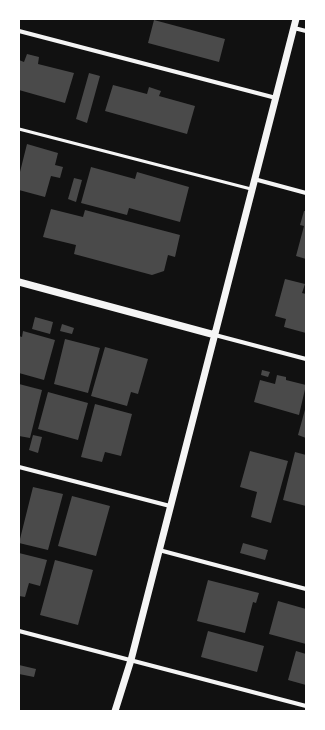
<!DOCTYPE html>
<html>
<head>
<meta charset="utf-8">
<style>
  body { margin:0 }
  #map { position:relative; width:325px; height:730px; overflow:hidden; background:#111; font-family:"Golos Text",sans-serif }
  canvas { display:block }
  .frame { position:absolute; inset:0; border:20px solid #fff; pointer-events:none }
</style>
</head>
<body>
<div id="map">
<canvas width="325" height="730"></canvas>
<div class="frame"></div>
</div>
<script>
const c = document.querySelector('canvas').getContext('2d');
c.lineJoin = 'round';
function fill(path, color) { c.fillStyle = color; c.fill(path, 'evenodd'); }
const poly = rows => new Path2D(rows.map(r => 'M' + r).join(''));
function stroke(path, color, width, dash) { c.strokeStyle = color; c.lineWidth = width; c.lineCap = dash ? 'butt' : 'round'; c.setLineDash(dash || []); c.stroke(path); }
fill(poly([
  [154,20,225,39,219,62,148,43],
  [27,54,39,57,38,64,74,73,65,103,19,90,19,60,24,62],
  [89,73,100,76,87,123,76,119],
  [113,85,147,94,149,87,161,91,159,96,195,106,187,134,105,111],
  [27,144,58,153,55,165,63,167,60,178,51,176,45,197,19,190,19,176],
  [91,167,135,179,137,172,189,187,180,222,129,208,127,215,81,203],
  [74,178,82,180,76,202,68,199],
  [51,209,83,217,85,210,180,235,175,257,168,255,164,271,152,275,74,254,76,245,43,237],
  [304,211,306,211,306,259,296,256,304,226,300,225],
  [285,279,305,284,302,293,306,294,306,333,284,327,286,319,275,316],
  [35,317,53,322,50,334,32,329],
  [62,324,74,328,72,334,60,331],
  [23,331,55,340,44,380,19,373,19,336,22,337],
  [65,339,100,348,88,393,54,384],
  [105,347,148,359,138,394,131,392,127,406,91,396],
  [262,370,270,372,268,377,261,375],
  [277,375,286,377,286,380,306,385,299,415,254,402,260,380,275,384],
  [19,384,42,390,30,438,19,436],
  [48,392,88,403,78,440,38,429],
  [95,404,132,414,121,456,105,452,102,462,81,457],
  [306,406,306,438,298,435],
  [33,435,42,437,38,453,29,450],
  [250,451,288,461,271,523,251,517,257,492,240,487],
  [295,452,306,455,306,506,283,500],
  [33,487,63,494,48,550,19,543],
  [72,496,110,506,96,556,58,546],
  [243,543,268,550,265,560,240,553],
  [19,553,47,560,40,586,29,583,25,597,19,596],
  [55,560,93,570,78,625,40,615],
  [208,580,259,593,256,603,253,602,245,633,197,621],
  [278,601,306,609,306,644,269,634],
  [208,631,264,646,257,672,201,657],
  [296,651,306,654,306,685,288,680],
  [19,665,36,669,34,677,19,674]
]), '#4a4a4a');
stroke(poly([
  [19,129,251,189]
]), '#f5f5f5', 3);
stroke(poly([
  [294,28,306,31],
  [19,31,276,98],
  [254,179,306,193],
  [215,335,306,359],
  [19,467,170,506],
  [159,550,306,589],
  [19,631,306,706]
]), '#f5f5f5', 4);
stroke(poly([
  [19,282,215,335],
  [115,711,131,660,296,19]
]), '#f5f5f5', 7);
</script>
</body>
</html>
